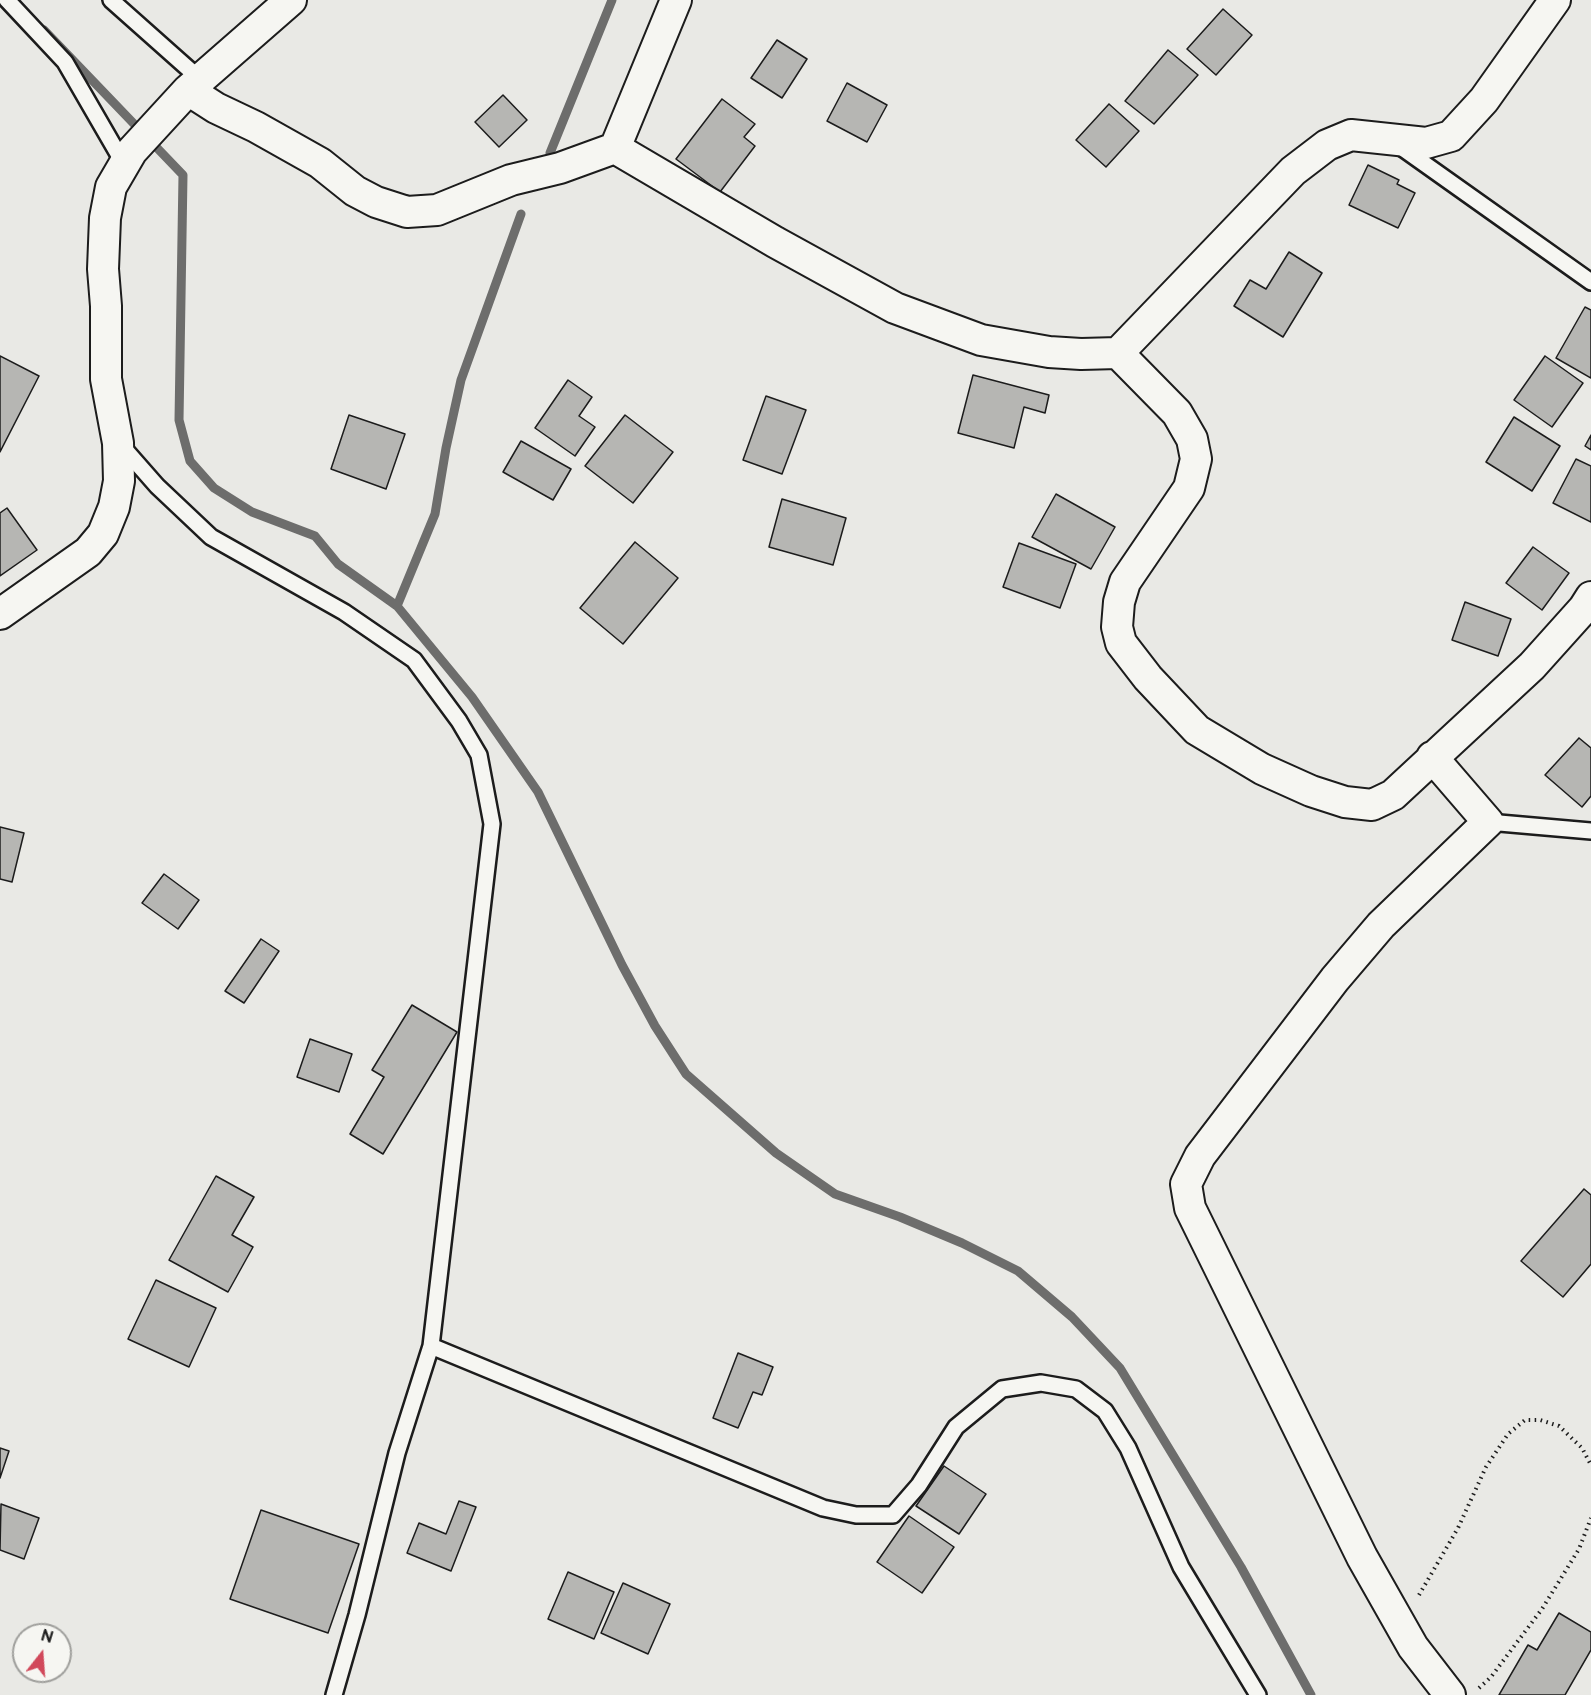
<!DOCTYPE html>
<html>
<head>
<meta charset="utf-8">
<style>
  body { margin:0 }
  #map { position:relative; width:1591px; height:1695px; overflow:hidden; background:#e9e9e5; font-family:"Balsamiq Sans",sans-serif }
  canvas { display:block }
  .north { position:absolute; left:12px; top:1623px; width:60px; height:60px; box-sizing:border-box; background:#f6f6f2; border:2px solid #9f9f9c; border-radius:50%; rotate:17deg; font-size:16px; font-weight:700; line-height:24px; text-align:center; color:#1c1c1c }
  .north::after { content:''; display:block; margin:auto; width:21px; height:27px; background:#d1495b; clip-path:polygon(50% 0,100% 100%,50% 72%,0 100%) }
</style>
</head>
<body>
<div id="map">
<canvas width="1591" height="1695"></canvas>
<div class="north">N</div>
</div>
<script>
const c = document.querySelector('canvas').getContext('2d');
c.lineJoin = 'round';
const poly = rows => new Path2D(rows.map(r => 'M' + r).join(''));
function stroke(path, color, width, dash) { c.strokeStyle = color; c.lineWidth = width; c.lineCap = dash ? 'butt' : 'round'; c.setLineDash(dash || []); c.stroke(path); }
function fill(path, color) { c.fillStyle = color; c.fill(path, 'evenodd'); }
stroke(poly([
  [44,30,183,175,179,420,190,461,214,488,252,512,315,536,338,564,397,606,472,697,538,792,622,965,655,1026,686,1074,776,1153,835,1194,900,1217,962,1243,1018,1271,1072,1317,1120,1368,1241,1567,1311,1695],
  [550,153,612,0],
  [397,606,435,514,446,448,461,380,521,214]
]), '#6d6d6c', 9);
const building = poly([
  [1223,9,1252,35,1216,75,1187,49,1223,9],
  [777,40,807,59,782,98,751,78,777,40],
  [1168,50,1198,75,1154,124,1125,101,1168,50],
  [847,83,887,105,867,142,827,121,847,83],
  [503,95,527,120,499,147,475,122,503,95],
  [722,99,755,124,744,137,755,146,720,192,676,159,722,99],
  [1109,104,1139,131,1106,167,1076,140,1109,104],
  [1368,165,1399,180,1397,184,1415,193,1398,228,1349,205,1368,165],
  [1289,252,1322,273,1283,337,1234,306,1250,280,1266,289,1289,252],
  [1585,307,1591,310,1591,378,1556,358,1585,307],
  [0,356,39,376,0,452,0,356],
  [1545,356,1583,383,1552,427,1514,400,1545,356],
  [973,375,1049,395,1045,413,1024,407,1014,448,958,433,973,375],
  [568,380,592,397,579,416,595,427,575,456,535,428,568,380],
  [766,396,806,410,782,474,743,460,766,396],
  [349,415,405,434,386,489,331,469,349,415],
  [625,415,673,452,633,503,585,466,625,415],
  [1514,417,1560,446,1532,491,1486,462,1514,417],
  [1591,435,1591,450,1585,446,1591,435],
  [521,441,571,469,553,500,503,472,521,441],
  [1576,459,1591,466,1591,522,1553,503,1576,459],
  [1056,494,1115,527,1091,569,1032,537,1056,494],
  [782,499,846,518,833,565,769,547,782,499],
  [7,508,37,550,0,576,0,513,7,508],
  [635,542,678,578,623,644,580,608,635,542],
  [1019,543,1076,564,1060,608,1003,587,1019,543],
  [1533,547,1569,573,1542,610,1506,583,1533,547],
  [1465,602,1511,619,1498,656,1452,640,1465,602],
  [1579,738,1591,748,1591,796,1582,807,1545,775,1579,738],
  [0,827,24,833,12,882,0,879,0,827],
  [164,874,199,900,178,929,142,903,164,874],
  [261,939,279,951,244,1003,225,991,261,939],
  [412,1005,457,1032,383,1154,350,1134,384,1077,372,1070,412,1005],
  [310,1039,352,1054,339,1092,297,1077,310,1039],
  [216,1176,254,1197,232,1235,253,1247,228,1292,169,1260,216,1176],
  [1584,1189,1591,1195,1591,1264,1563,1297,1521,1261,1584,1189],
  [156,1280,216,1308,189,1367,128,1339,156,1280],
  [738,1353,773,1367,762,1395,753,1392,738,1428,713,1418,738,1353],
  [0,1448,9,1451,0,1478,0,1448],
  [944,1466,986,1494,959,1534,916,1506,944,1466],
  [459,1501,476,1507,451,1571,407,1553,419,1523,446,1534,459,1501],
  [1,1504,39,1518,24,1559,0,1550,1,1504],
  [261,1510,359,1544,328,1633,230,1599,261,1510],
  [909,1516,954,1547,922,1593,877,1562,909,1516],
  [568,1572,614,1592,594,1639,548,1619,568,1572],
  [623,1583,670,1604,648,1654,601,1633,623,1583],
  [1559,1613,1591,1632,1591,1650,1565,1695,1499,1695,1528,1645,1537,1650,1559,1613]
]);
fill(building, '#b6b6b3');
stroke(building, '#1c1c1c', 1.5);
const service = poly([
  [7,0,65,62,124,164],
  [111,0,201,80],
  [1398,145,1591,282],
  [121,445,157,486,211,537,344,612,414,660,459,721,479,755,492,824,431,1346,397,1453,357,1615,334,1695],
  [1488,822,1591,831],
  [431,1346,823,1508,856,1515,893,1515,919,1485,956,1427,1002,1389,1041,1383,1076,1389,1105,1411,1128,1448,1181,1567,1258,1695]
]);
const minor = poly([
  [188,90,291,0],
  [615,148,775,242,895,308,981,340,1049,352,1081,354,1118,353,1293,171,1327,145,1351,135,1426,143,1451,136,1484,100,1555,0],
  [1118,353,1177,413,1192,439,1196,459,1189,488,1125,582,1119,602,1117,627,1121,643,1148,678,1197,730,1262,769,1311,791,1345,802,1372,805,1393,795,1532,666,1584,608,1591,597],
  [0,614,88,552,103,534,114,507,119,481,118,443,106,379,106,306,103,269,105,218,111,187,132,151,188,90,216,108,256,127,320,163,355,191,376,202,407,212,437,210,511,180,560,168,615,148,676,0],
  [1432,757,1488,822,1381,925,1335,979,1200,1156,1186,1184,1190,1208,1362,1557,1413,1647,1450,1695]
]);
stroke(service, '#1c1c1c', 20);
stroke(minor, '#1c1c1c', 34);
stroke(poly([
  [1419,1595,1458,1528,1486,1467,1508,1434,1525,1420,1540,1420,1559,1426,1582,1448,1591,1465],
  [1479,1688,1491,1677,1542,1609,1579,1549,1591,1518]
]), '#1c1c1c', 4, [1.5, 4.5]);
stroke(service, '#f6f6f2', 15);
stroke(minor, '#f6f6f2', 30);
</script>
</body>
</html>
